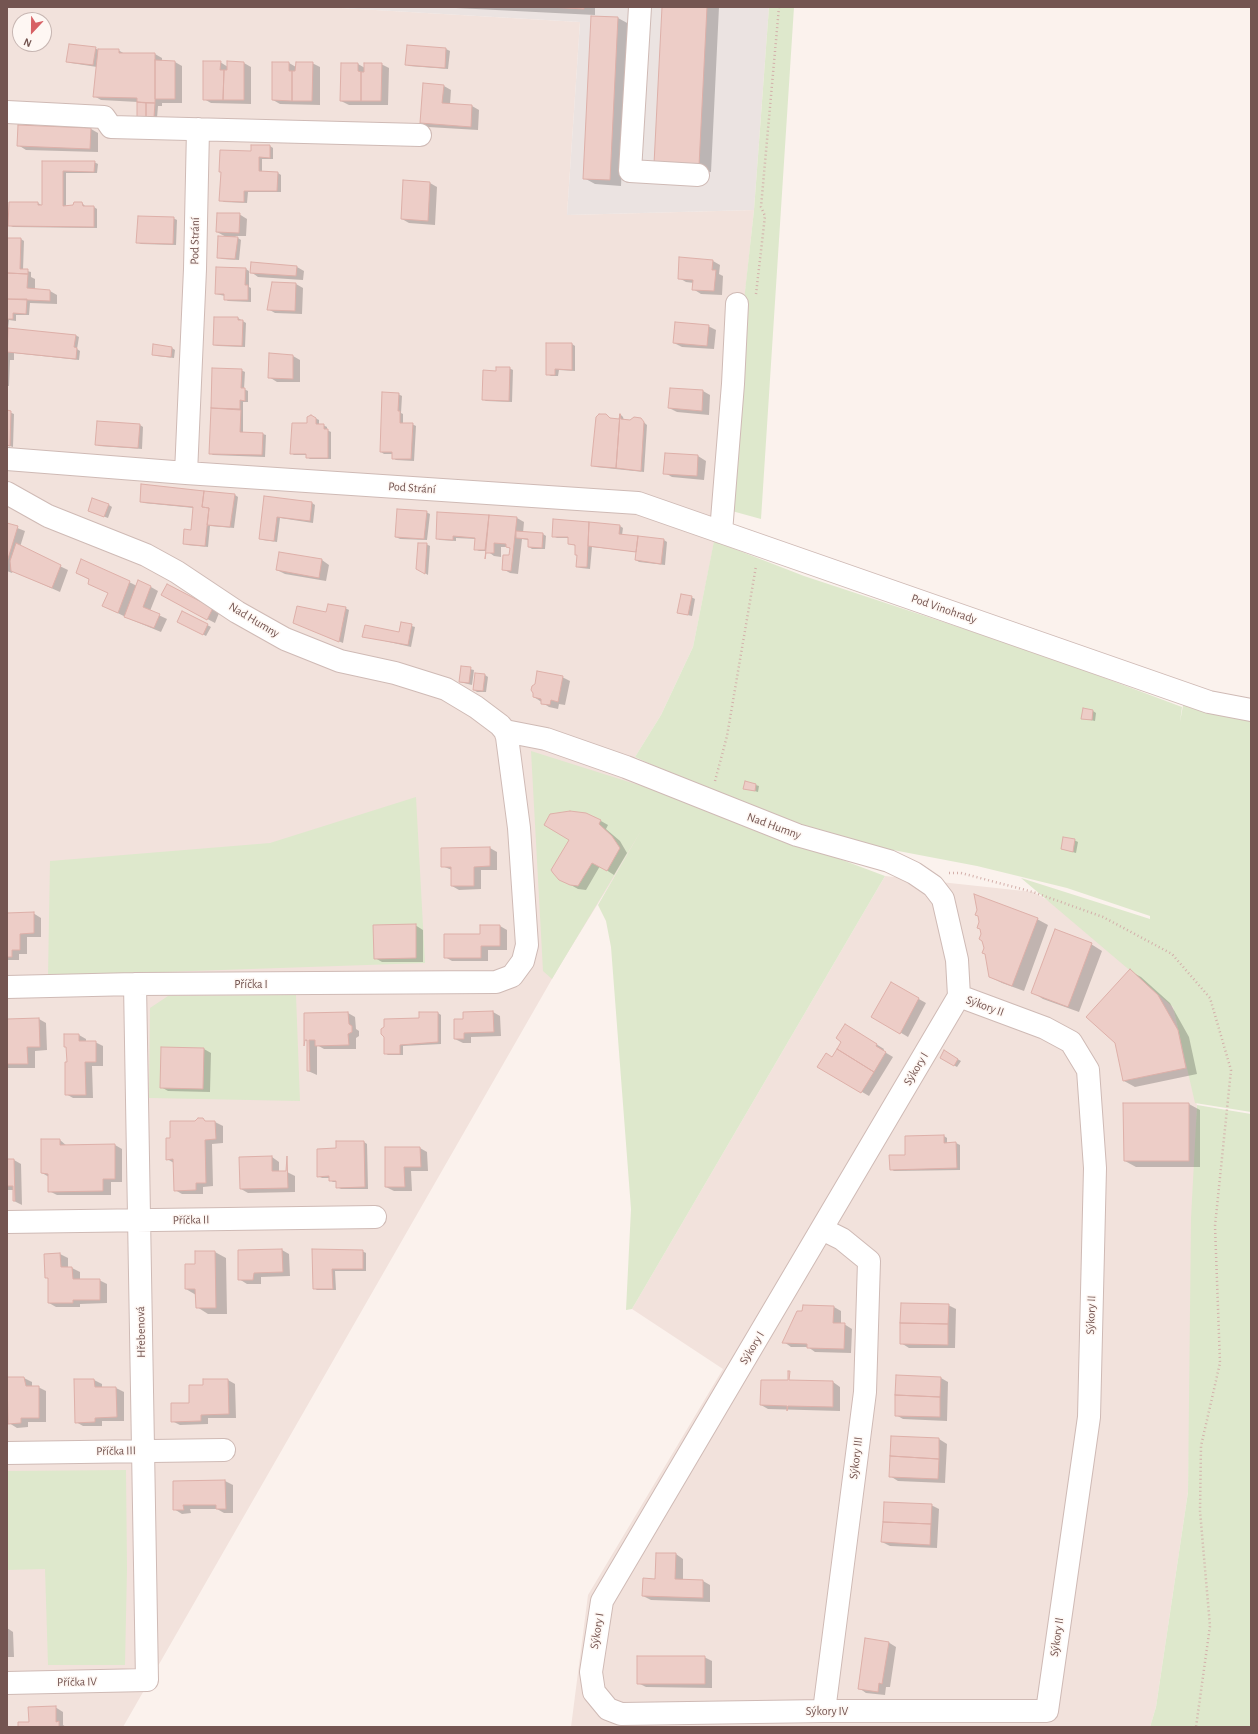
<!DOCTYPE html>
<html>
<head>
<meta charset="utf-8">
<style>
  body { margin:0 }
  #map { position:relative; width:1258px; height:1734px; overflow:hidden; background:#fbf2ed; font-family:"Alegreya Sans",sans-serif }
  canvas { display:block }
  .frame { position:absolute; inset:0; border:8px solid #745551; pointer-events:none }
  .north { position:absolute; left:12px; top:12px; width:40px; height:40px; box-sizing:border-box; background:#fef7f3; border:1px solid #c7b6b2; border-radius:50%; rotate:202deg; font-size:11px; font-weight:700; line-height:16px; text-align:center; color:#745551 }
  .north::after { content:''; display:block; margin:auto; width:14px; height:18px; background:#d76064; clip-path:polygon(50% 0,100% 100%,50% 72%,0 100%) }
</style>
</head>
<body>
<div id="map">
<canvas width="1258" height="1734"></canvas>
<div class="frame"></div>
<div class="north">N</div>
</div>
<script>
const c = document.querySelector('canvas').getContext('2d');
c.lineJoin = 'round';
function fill(path, color) { c.fillStyle = color; c.fill(path, 'evenodd'); }
const poly = rows => new Path2D(rows.map(r => 'M' + r).join(''));
function stroke(path, color, width, dash) { c.strokeStyle = color; c.lineWidth = width; c.lineCap = dash ? 'butt' : 'round'; c.setLineDash(dash || []); c.stroke(path); }
function write(font, color, halo, rows, align = 'center') {
  c.font = font + ' "Alegreya Sans",sans-serif'; c.lineWidth = 3; c.setLineDash([]); c.textBaseline = 'middle'; c.strokeStyle = halo; c.fillStyle = color; for (const [text, x, y, turn = 0] of rows) {
    c.save(); c.translate(x, y); c.rotate((+turn || 0) * Math.PI / 180); c.textAlign = isNaN(turn) ? turn : align; if (halo) c.strokeText(text, 0, 0); c.fillText(text, 0, 0); c.restore();
  }
}
fill(poly([
  [7,7,324,7,580,22,567,215,754,210,723,498,693,647,661,715,635,757,671,789,657,808,560,965,123,1727,7,1727],
  [20,20,44,20,44,44,20,44],
  [885,876,1033,892,1136,949,1173,1007,1197,1105,1188,1492,1156,1707,1150,1727,571,1727,588,1595,723,1369,632,1309]
]), '#f2e2dc');
fill(poly([
  [324,7,769,7,754,210,567,215,580,22]
]), '#ebe3e1');
fill(poly([
  [769,7,794,7,761,519,721,508,754,210],
  [714,541,804,576,1046,656,1182,707,1180,722,1184,700,1251,719,1251,1112,1195,1103,1173,1007,1021,878,1150,919,1150,916,1067,888,977,866,851,842,715,794,635,757,661,715,693,647],
  [531,751,664,793,885,876,632,1309,626,1310,631,1209,611,947,606,921,598,905,642,829,552,979,543,971],
  [416,797,425,963,48,976,50,861,270,843],
  [296,995,300,1101,149,1098,150,1008,168,996],
  [1197,1105,1251,1114,1251,1727,1150,1727,1156,1707,1188,1492,1191,1218],
  [126,1470,127,1569,125,1665,48,1665,45,1569,7,1570,7,1471]
]), '#dee8cc');
fill(poly([
  [436,7,595,7,595,15],
  [663,7,719,7,711,172,666,170],
  [618,18,629,24,621,186,595,184,584,178],
  [407,46,446,49,450,51,448,69,409,66,406,64],
  [95,48,98,50,118,50,125,54,155,54,162,58,162,61,175,62,182,66,182,103,162,103,162,106,158,106,157,118,138,116,138,102,101,100,94,96,97,67,71,63,67,61],
  [220,62,228,67,244,63,251,67,251,104,211,103,204,99],
  [273,63,289,63,296,67,312,63,320,67,320,105,280,104,273,100],
  [358,64,365,68,381,64,389,68,388,105,349,105,341,101],
  [444,86,451,90,450,104,472,106,479,110,478,130,428,127,421,123],
  [91,129,98,133,98,152,26,150,18,145],
  [270,146,273,148,273,159,262,159,262,172,278,173,281,175,281,192,248,192,247,203,224,202,221,200,222,173,220,171,252,152],
  [43,162,94,162,98,164,97,173,66,173,66,206,74,206,82,203,86,207,94,207,97,209,97,228,13,227,9,225,38,203,43,206],
  [430,183,437,187,435,225,409,223,402,219],
  [239,214,247,219,246,236,235,236,241,240,239,260,222,259,218,257,228,238,217,232],
  [173,218,177,220,176,245,141,244,137,242],
  [7,239,21,239,24,241,23,270,31,272,31,277,35,279,35,290,50,291,57,295,57,304,30,303,29,315,16,315,16,321,9,320,8,329,75,335,79,337,77,349,80,351,79,360,14,353,14,360,10,360,9,386,7,386],
  [713,261,720,265,719,274,723,276,722,295,701,294,693,289,694,283,686,282,679,278],
  [297,267,304,271,303,280,258,277,251,272],
  [246,269,249,271,249,287,251,288,251,302,228,301,225,299,225,296,216,294],
  [296,284,303,288,302,314,275,313,268,309],
  [215,318,238,318,246,323,245,347,218,346,214,345],
  [708,326,716,330,714,349,682,347,674,343],
  [572,344,575,346,575,371,559,370,558,376,551,376,547,374],
  [172,348,175,350,174,358,157,356,153,354],
  [270,354,293,356,300,360,300,382,277,382,269,377],
  [509,368,513,370,512,402,486,401,483,399,497,372],
  [213,369,241,370,245,372,244,389,248,391,248,402,243,402,243,433,263,434,266,435,265,457,213,455,210,453],
  [671,389,703,391,710,395,709,415,677,412,669,408],
  [398,394,402,396,401,413,403,414,403,424,412,424,416,426,414,461,396,460,393,458,393,454,384,454,381,452],
  [7,411,14,414,13,447,7,445],
  [606,415,612,419,619,420,621,415,623,417,624,421,630,421,640,419,647,425,644,472,596,467,592,465],
  [311,416,319,420,319,425,323,425,327,427,327,430,331,432,331,459,310,459,307,457,307,455,294,455,291,453,308,424],
  [98,422,140,425,143,427,142,449,99,446,96,444],
  [666,454,698,456,706,461,704,480,672,477,665,473],
  [142,485,235,495,238,497,234,528,210,526,208,547,187,545,184,543,192,531,194,508,144,503,141,501],
  [265,497,312,503,315,505,313,523,280,518,277,542,263,540,260,538],
  [109,505,112,507,108,518,89,511],
  [426,512,430,514,427,540,400,539,396,537],
  [488,516,517,518,524,522,523,533,543,534,546,536,545,549,532,549,529,547,529,540,522,539,518,574,510,573,503,569,510,556,511,549,507,547,501,547,501,557,494,556,487,551,479,551,475,549,476,539,456,538,456,541,440,540,437,538],
  [554,520,620,526,623,528,622,535,664,540,667,542,665,565,639,562,636,560,637,552,592,547,590,569,581,568,577,567,578,556,576,555,576,546,569,543,569,538,557,538,553,536],
  [7,524,25,531,20,547,68,570,60,592,13,571,12,573,7,571],
  [426,544,430,546,428,575,417,568],
  [322,560,329,565,326,581,285,574,277,570],
  [77,573,129,582,137,586,151,587,158,591,150,611,167,619,161,632,132,620,103,606,109,593,90,580],
  [691,597,695,599,692,616,678,613],
  [169,599,212,609,219,613,215,623],
  [345,608,349,610,343,643,298,624,327,613],
  [183,612,211,627,206,636,178,621],
  [401,623,415,627,411,647,363,636,399,633],
  [461,667,474,670,472,685,460,682],
  [485,675,488,677,486,692,477,692,474,690],
  [562,677,570,681,565,705,559,704,558,709,549,707,534,697],
  [1093,711,1096,713,1095,721,1082,718],
  [746,782,759,786,758,792,744,788],
  [594,817,608,825,606,829,620,841,627,853,614,875,600,866,586,890,578,889,560,879,570,840],
  [1074,840,1078,842,1076,853,1062,849],
  [490,848,497,852,497,870,481,870,481,889,459,890,452,886,452,870,442,866],
  [33,913,41,918,41,937,27,937,27,954,19,954,19,960,7,960,7,914],
  [979,916,1037,919,1048,925,1024,991,1002,983,990,977],
  [415,925,423,930,423,962,382,962,375,958],
  [500,926,507,930,507,950,488,950,488,961,452,961,445,957,481,935],
  [1091,944,1102,951,1079,1012,1043,999,1032,992],
  [1130,971,1141,977,1170,1003,1189,1037,1197,1074,1135,1087,1124,1081],
  [892,984,926,1003,908,1037,873,1016],
  [493,1012,500,1016,501,1036,471,1037,471,1043,463,1043,455,1039,464,1020,464,1013],
  [348,1013,355,1017,356,1029,359,1031,359,1036,356,1038,356,1049,324,1049,317,1045,317,1075,308,1071,308,1042,305,1040,305,1014],
  [438,1013,441,1015,441,1044,403,1046,403,1055,388,1055,385,1053,385,1036,420,1019],
  [39,1019,46,1023,47,1050,35,1051,35,1068,7,1068,7,1020],
  [852,1029,884,1049,883,1051,893,1057,869,1096,819,1067,832,1058],
  [79,1035,86,1039,86,1042,95,1042,103,1046,103,1066,92,1066,93,1098,73,1098,66,1094,68,1063],
  [204,1049,211,1053,210,1092,168,1091,161,1087],
  [945,1052,961,1061,957,1067,941,1058],
  [1189,1104,1200,1110,1200,1167,1136,1167,1125,1161],
  [202,1119,207,1122,215,1122,223,1126,223,1143,212,1144,213,1186,203,1187,203,1194,182,1194,175,1190,174,1163,167,1159,196,1122],
  [944,1136,947,1138,947,1143,956,1143,960,1145,960,1170,894,1171,891,1169,906,1156],
  [60,1140,67,1146,115,1145,122,1149,122,1182,111,1182,111,1195,57,1195,49,1191,49,1177,42,1173],
  [364,1142,367,1144,368,1189,341,1189,337,1187,337,1182,333,1182,330,1180,330,1178,322,1178,318,1176,337,1149],
  [386,1148,420,1148,427,1152,428,1171,411,1171,412,1191,394,1191,386,1187],
  [272,1157,279,1162,279,1172,287,1172,295,1176,295,1192,248,1193,241,1189],
  [7,1160,14,1160,21,1164,22,1205,14,1201,14,1190,7,1190],
  [282,1250,289,1254,290,1276,261,1277,261,1284,247,1284,239,1279,239,1251],
  [313,1250,362,1251,366,1253,366,1271,335,1271,336,1290,317,1290,314,1288],
  [215,1252,226,1258,227,1314,208,1314,197,1307,196,1295,186,1289,196,1265],
  [60,1254,68,1258,68,1268,72,1268,80,1272,80,1280,99,1280,107,1284,107,1303,80,1304,80,1307,56,1307,49,1303,49,1279,46,1277,45,1255],
  [948,1305,956,1309,955,1348,909,1348,901,1343],
  [834,1307,841,1311,841,1324,844,1324,852,1329,851,1353,815,1352,808,1347,791,1347,784,1342,803,1312],
  [897,1376,941,1378,948,1382,947,1421,903,1419,896,1415],
  [7,1378,24,1378,32,1382,32,1387,38,1387,46,1391,46,1422,28,1422,28,1427,17,1428,9,1423,9,1404,7,1404],
  [75,1380,94,1380,102,1384,102,1388,116,1388,124,1392,124,1421,102,1421,102,1426,83,1426,76,1422],
  [228,1380,235,1384,236,1418,208,1418,208,1424,180,1425,172,1421,190,1404,204,1386],
  [762,1381,833,1382,840,1387,840,1411,768,1409,761,1405],
  [892,1437,939,1439,947,1444,945,1483,898,1481,890,1476],
  [174,1481,225,1481,233,1485,233,1513,224,1513,217,1509,190,1509,191,1513,182,1514,174,1509],
  [931,1505,939,1509,937,1548,890,1546,882,1542],
  [676,1554,683,1559,683,1580,703,1581,710,1585,710,1602,651,1600,643,1596],
  [7,1628,13,1632,14,1657,7,1657],
  [888,1642,896,1647,890,1687,886,1687,885,1695,866,1693,859,1688],
  [704,1657,712,1661,712,1688,646,1687,638,1683],
  [55,1707,63,1712,63,1725,66,1727,19,1727,30,1723]
]), '#0003');
const building = poly([
  [548,7,584,7,584,9,548,7],
  [662,7,707,7,699,166,654,164,662,7],
  [591,16,618,17,610,180,583,179,591,16],
  [69,44,96,47,93,65,66,62,69,44],
  [407,45,446,48,445,68,405,65,407,45],
  [98,49,119,49,119,53,155,53,155,103,137,102,137,98,93,97,98,49],
  [155,60,175,61,175,99,155,99,155,60],
  [203,61,221,61,220,70,224,70,223,100,203,100,203,61],
  [227,61,244,62,244,100,223,100,224,70,227,70,227,61],
  [272,62,289,62,289,71,292,71,292,101,272,100,272,62],
  [296,62,313,62,312,101,292,101,292,71,295,71,296,62],
  [341,63,358,63,358,71,361,72,361,101,340,101,341,63],
  [364,63,382,63,381,101,361,101,361,72,364,72,364,63],
  [423,83,444,85,442,103,472,105,471,127,420,123,423,83],
  [137,102,146,103,146,117,137,117,137,102],
  [146,103,155,103,154,117,146,117,146,103],
  [18,125,91,128,90,149,17,146,18,125],
  [251,145,270,145,270,158,259,157,259,171,278,172,277,191,244,191,244,202,219,201,221,172,219,172,220,150,251,151,251,145],
  [42,161,95,161,94,172,63,171,63,206,73,205,74,202,82,202,83,206,94,206,94,227,8,226,9,202,38,202,38,205,42,205,42,161],
  [403,180,430,182,428,221,401,219,403,180],
  [217,213,240,213,239,233,216,232,217,213],
  [138,216,174,217,173,244,136,243,138,216],
  [218,236,238,237,235,259,217,258,218,236],
  [7,238,21,238,20,269,28,269,28,274,7,273,7,238],
  [679,257,713,260,712,270,716,270,714,291,692,290,693,280,678,279,679,257],
  [251,262,297,266,296,276,250,273,251,262],
  [216,267,246,268,245,285,248,285,248,300,224,300,224,294,215,294,216,267],
  [7,273,28,274,27,288,50,290,50,301,7,299,7,273],
  [272,282,296,283,295,311,267,310,272,282],
  [7,299,27,299,26,314,13,313,13,319,7,319,7,299],
  [214,317,238,317,238,320,243,320,242,346,213,345,214,317],
  [675,322,709,325,707,346,673,343,675,322],
  [8,328,76,335,74,347,77,348,76,359,7,352,8,328],
  [546,343,572,343,572,370,555,369,555,375,546,375,546,343],
  [153,344,172,347,171,357,152,355,153,344],
  [269,353,293,355,293,379,268,378,269,353],
  [496,367,510,367,509,401,482,400,483,370,496,371,496,367],
  [212,368,242,369,241,388,245,388,245,401,240,400,240,409,211,408,212,368],
  [670,388,703,390,702,411,668,408,670,388],
  [382,392,399,393,398,411,400,411,400,423,413,423,411,459,392,459,392,452,380,452,382,392],
  [211,408,241,410,240,432,263,433,262,455,209,454,211,408],
  [7,410,11,411,10,446,7,445,7,410],
  [599,414,606,414,610,418,619,419,620,414,616,468,591,466,596,417,599,414],
  [620,414,621,419,630,420,634,417,641,418,644,422,641,471,616,468,620,414],
  [311,415,316,418,316,424,324,424,324,429,328,429,328,458,306,458,306,454,290,454,292,423,307,423,307,417,311,415],
  [97,421,140,424,138,448,95,445,97,421],
  [665,453,698,455,697,476,663,474,665,453],
  [141,484,204,491,202,507,209,508,205,546,183,544,184,529,191,530,193,507,140,502,141,484],
  [204,491,235,494,230,527,207,525,209,508,202,507,204,491],
  [264,496,312,502,310,521,277,517,274,541,259,539,264,496],
  [92,498,109,504,104,517,88,511,92,498],
  [397,509,427,511,424,539,395,537,397,509],
  [437,512,489,515,485,550,474,550,475,538,453,536,453,540,436,539,437,512],
  [489,515,517,517,511,571,502,570,503,555,509,555,510,548,506,547,506,544,494,543,494,553,486,553,485,559,489,515],
  [553,519,589,522,587,567,576,567,577,555,575,555,575,545,568,544,568,537,552,537,553,519],
  [589,522,620,525,619,534,638,536,636,552,588,546,589,522],
  [7,523,18,526,7,562,7,523],
  [516,531,543,533,542,548,528,547,528,539,516,538,516,531],
  [638,536,664,539,661,564,635,560,638,536],
  [16,543,61,565,52,588,11,571,10,561,16,543],
  [418,543,427,543,425,574,416,569,418,543],
  [279,552,322,559,319,578,276,570,279,552],
  [81,559,130,581,118,613,102,606,108,593,88,584,89,579,76,573,81,559],
  [138,580,151,586,143,607,160,614,154,628,124,617,138,580],
  [167,584,213,608,207,620,161,595,167,584],
  [681,594,692,596,688,615,677,613,681,594],
  [328,604,346,607,339,642,293,623,297,606,326,612,328,604],
  [182,611,208,624,203,635,177,622,182,611],
  [401,622,412,624,408,645,362,637,365,625,399,632,401,622],
  [461,666,471,667,469,683,459,682,461,666],
  [537,671,563,676,558,702,551,700,550,705,541,704,541,699,533,697,533,693,531,690,532,686,535,684,537,671],
  [475,673,485,674,483,691,473,690,475,673],
  [1083,708,1093,710,1092,720,1081,719,1083,708],
  [745,781,756,784,755,791,743,789,745,781],
  [570,811,586,813,601,820,599,824,612,836,620,848,607,871,592,863,578,886,570,885,559,880,553,873,551,870,569,840,544,825,550,814,570,811],
  [1063,837,1075,839,1073,852,1061,849,1063,837],
  [490,847,490,866,474,867,474,886,451,886,451,867,441,867,441,848,490,847],
  [974,894,1038,918,1012,986,989,977,985,954,982,953,984,948,982,941,979,939,981,934,980,929,977,928,979,922,978,916,975,915,977,910,974,894],
  [34,912,34,933,20,934,20,950,12,950,12,957,7,957,7,913,34,912],
  [416,924,416,958,374,959,373,925,416,924],
  [480,925,500,925,500,946,481,946,481,958,444,958,444,934,480,934,480,925],
  [1055,929,1092,943,1068,1007,1031,993,1055,929],
  [1130,969,1158,995,1178,1030,1186,1068,1123,1081,1115,1043,1086,1017,1130,969],
  [891,982,919,998,900,1034,871,1017,891,982],
  [493,1011,494,1032,464,1033,464,1039,454,1039,454,1019,463,1019,463,1012,493,1011],
  [348,1012,349,1024,352,1026,352,1032,348,1034,349,1045,315,1046,315,1040,309,1040,310,1071,307,1071,307,1040,305,1040,304,1046,304,1013,348,1012],
  [419,1012,438,1012,438,1042,400,1045,400,1054,384,1054,384,1037,381,1034,381,1029,384,1027,384,1019,419,1018,419,1012],
  [39,1018,40,1047,27,1047,28,1064,7,1064,7,1019,39,1018],
  [845,1024,877,1044,876,1046,886,1052,874,1072,837,1049,841,1042,836,1038,845,1024],
  [64,1034,79,1034,79,1041,96,1041,96,1062,85,1062,86,1095,65,1095,65,1062,67,1062,66,1047,64,1047,64,1034],
  [161,1047,204,1048,203,1089,160,1088,161,1047],
  [837,1049,874,1072,861,1093,817,1067,826,1053,832,1057,837,1049],
  [944,1050,958,1059,954,1066,940,1058,944,1050],
  [1123,1103,1189,1103,1189,1161,1124,1161,1123,1103],
  [198,1118,203,1118,205,1121,215,1121,216,1139,205,1140,206,1183,196,1183,196,1190,174,1191,173,1159,166,1160,166,1138,170,1138,170,1121,195,1121,198,1118],
  [944,1135,944,1143,956,1142,957,1168,890,1170,889,1155,905,1155,905,1136,944,1135],
  [41,1139,60,1139,60,1145,115,1144,115,1179,103,1179,103,1191,48,1192,48,1174,41,1173,41,1139],
  [336,1141,364,1141,365,1187,336,1188,336,1181,329,1181,329,1176,317,1177,317,1149,336,1148,336,1141],
  [385,1147,420,1147,421,1167,404,1167,405,1187,385,1187,385,1147],
  [272,1156,272,1171,286,1171,287,1156,288,1188,240,1189,239,1157,272,1156],
  [7,1159,14,1159,15,1201,13,1201,13,1186,7,1186,7,1159],
  [282,1249,283,1272,254,1273,253,1280,238,1280,238,1250,282,1249],
  [312,1249,363,1250,363,1269,332,1269,333,1289,313,1289,312,1249],
  [195,1251,215,1251,216,1308,196,1308,195,1289,185,1289,185,1264,195,1264,195,1251],
  [60,1253,61,1267,72,1267,73,1279,100,1279,100,1300,73,1300,73,1303,48,1303,48,1278,45,1278,44,1254,60,1253],
  [901,1303,949,1304,948,1324,900,1323,901,1303],
  [803,1305,834,1306,833,1323,845,1323,844,1349,807,1348,807,1344,782,1343,797,1311,802,1311,803,1305],
  [900,1323,948,1324,948,1345,900,1344,900,1323],
  [788,1371,790,1371,789,1380,833,1381,833,1407,788,1406,787,1411,787,1406,760,1405,761,1380,788,1380,788,1371],
  [896,1375,941,1377,940,1397,895,1395,896,1375],
  [7,1377,24,1377,26,1386,39,1386,39,1418,21,1418,21,1423,8,1424,7,1377],
  [74,1379,94,1379,95,1387,116,1387,117,1417,95,1418,95,1422,75,1423,74,1379],
  [203,1379,228,1379,229,1414,201,1415,201,1421,171,1422,171,1403,189,1403,189,1385,203,1385,203,1379],
  [895,1395,940,1397,940,1417,895,1416,895,1395],
  [891,1436,939,1438,939,1459,890,1456,891,1436],
  [890,1456,939,1459,938,1479,889,1477,890,1456],
  [225,1480,226,1509,216,1509,216,1505,183,1505,184,1510,173,1510,173,1481,225,1480],
  [884,1502,932,1504,931,1524,883,1522,884,1502],
  [883,1522,931,1524,930,1545,881,1542,883,1522],
  [656,1553,676,1553,675,1579,703,1580,703,1598,642,1596,643,1578,655,1579,656,1553],
  [865,1638,889,1642,882,1684,879,1683,878,1692,858,1689,865,1638],
  [637,1656,705,1656,705,1684,637,1684,637,1656],
  [56,1706,56,1722,59,1721,59,1727,18,1727,18,1722,29,1722,28,1707,56,1706]
]);
fill(building, '#edcdc7');
stroke(building, '#deb0a9', 1);
const minor = poly([
  [640,7,630,171,698,175],
  [7,112,104,117,111,127,420,135],
  [7,459,186,473,638,503,1209,702,1251,710],
  [186,473,195,269,198,129],
  [7,493,48,516,146,555,177,572,237,612,285,639,340,661,395,673,446,689,476,707,500,725,505,731,507,737,519,828,527,945,523,961,512,976,496,982,135,984,7,987],
  [721,532,733,384,737,304],
  [505,731,546,739,626,767,797,835,889,861,914,873,933,886,943,899,957,960,959,996],
  [959,996,1045,1028,1071,1042,1088,1070,1095,1168,1089,1417,1047,1711,824,1711,621,1714,608,1709,594,1692,591,1672,602,1601,959,996],
  [7,1222,375,1217],
  [822,1229,842,1239,869,1261,865,1392,824,1711],
  [7,1453,224,1450],
  [7,1683,147,1680,135,984]
]);
stroke(minor, '#cfbab5', 24);
stroke(poly([
  [756,294,765,216,761,207,779,7],
  [715,781,727,736,756,566],
  [949,873,961,873,1033,892,1103,917,1172,954,1210,998,1231,1070,1215,1226,1220,1363,1201,1446,1200,1511,1210,1626,1196,1727]
]), '#d3afaa', 2.5, [1, 3]);
stroke(minor, '#fff', 22);
write('12px', '#745551', '#fef7f3', [
  ["Pod Strání",195,241,-89],
  ["Pod Strání",412,488,4],
  ["Pod Vinohrady",944,609,19],
  ["Nad Humny",254,620,31],
  ["Nad Humny",774,826,20],
  ["Příčka I",251,984],
  ["Sýkory II",985,1006,20],
  ["Sýkory I",916,1069,-59],
  ["Příčka II",191,1220,-1],
  ["Sýkory II",1091,1315,-88],
  ["Hřebenová",141,1332,-91],
  ["Sýkory I",752,1348,-59],
  ["Příčka III",116,1451,-1],
  ["Sýkory III",856,1458,-83],
  ["Sýkory I",597,1631,-81],
  ["Sýkory II",1057,1637,-82],
  ["Příčka IV",77,1682,-1],
  ["Sýkory IV",827,1711]
]);
</script>
</body>
</html>
